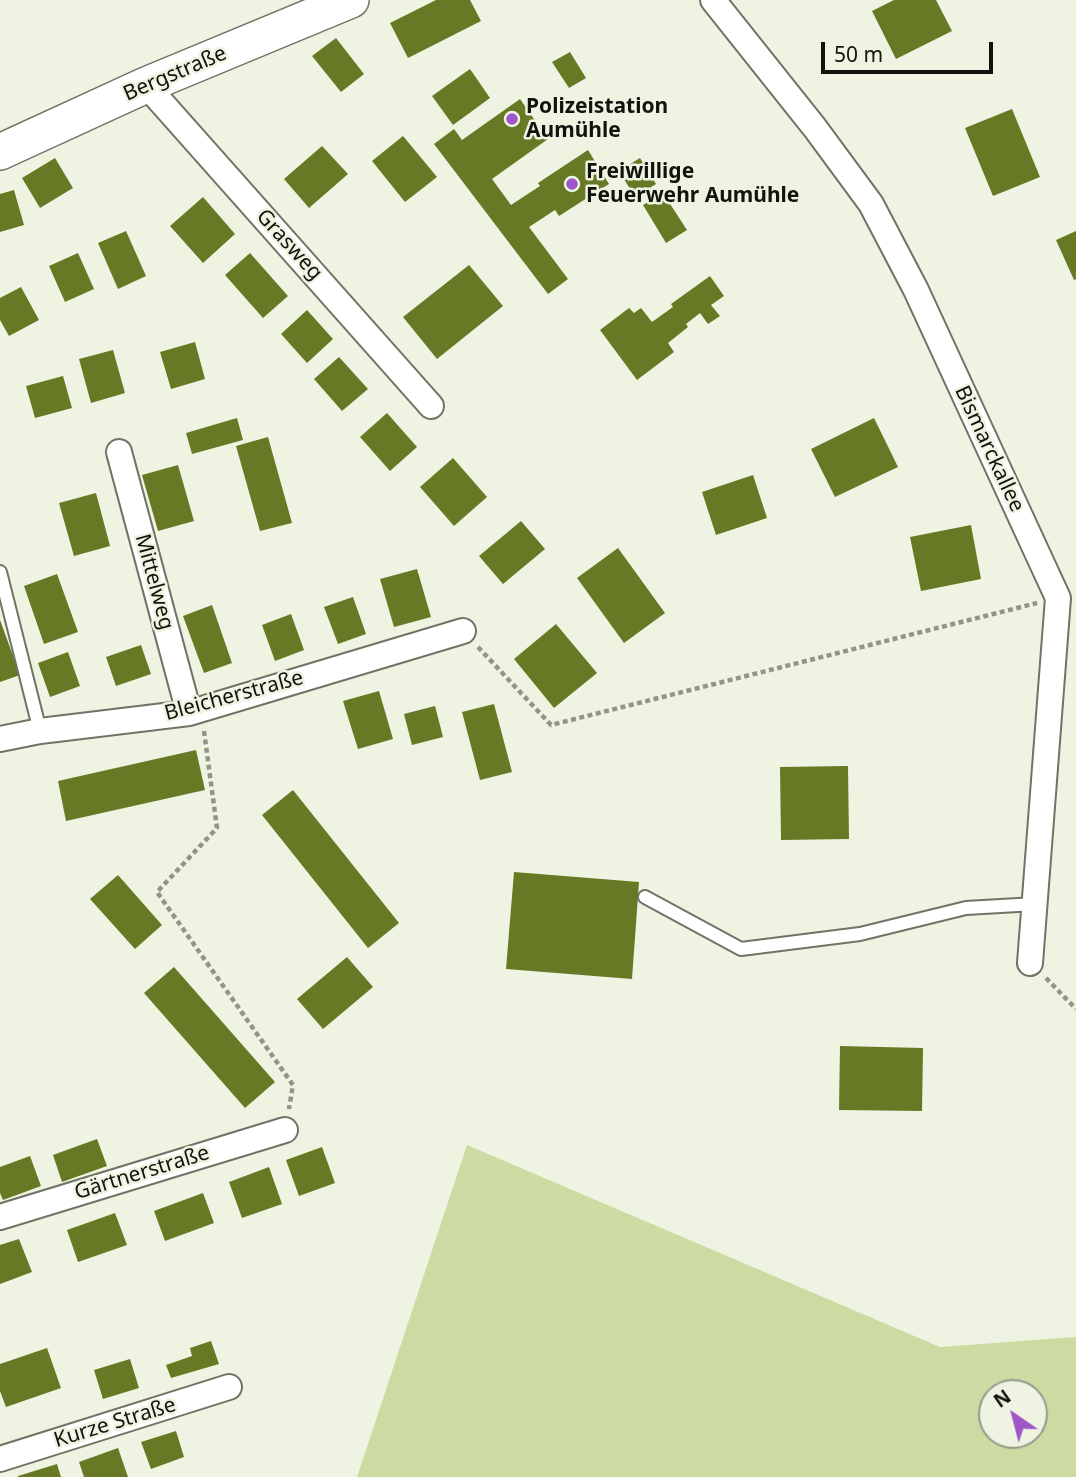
<!DOCTYPE html>
<html>
<head>
<meta charset="utf-8">
<style>
  body { margin:0 }
  #map { position:relative; width:1076px; height:1477px; overflow:hidden; background:#eef4e1; font-family:"Noto Sans",sans-serif }
  canvas { display:block }
  .north { position:absolute; left:978px; top:1379px; width:70px; height:70px; box-sizing:border-box; background:#eef4e1; border:2px solid #969a8c; border-radius:50%; rotate:325deg; font-size:19px; font-weight:700; line-height:28px; text-align:center; color:#12130d }
  .north::after { content:''; display:block; margin:auto; width:24px; height:32px; background:#9e56c9; clip-path:polygon(50% 0,100% 100%,50% 72%,0 100%) }
  .scale { position:absolute; left:821px; top:42px; width:172px; height:32px; box-sizing:border-box; border:4px solid #12130d; border-top:0; padding-left:9px; font-size:21px; line-height:24px; white-space:nowrap; color:#12130d; -webkit-text-stroke:5px #eef4e1; paint-order:stroke }
</style>
</head>
<body>
<div id="map">
<canvas width="1076" height="1477"></canvas>
<div class="north">N</div>
<div class="scale">50 m</div>
</div>
<script>
const c = document.querySelector('canvas').getContext('2d');
c.lineJoin = 'round';
function fill(path, color) { c.fillStyle = color; c.fill(path, 'evenodd'); }
const poly = rows => new Path2D(rows.map(r => 'M' + r).join(''));
function stroke(path, color, width, dash) { c.strokeStyle = color; c.lineWidth = width; c.lineCap = dash ? 'butt' : 'round'; c.setLineDash(dash || []); c.stroke(path); }
function write(font, color, halo, rows, align = 'center') {
  c.font = font + ' "Noto Sans",sans-serif'; c.lineWidth = 5; c.setLineDash([]); c.textBaseline = 'middle'; c.strokeStyle = halo; c.fillStyle = color; for (const [text, x, y, turn = 0] of rows) {
    c.save(); c.translate(x, y); c.rotate((+turn || 0) * Math.PI / 180); c.textAlign = isNaN(turn) ? turn : align; if (halo) c.strokeText(text, 0, 0); c.fillText(text, 0, 0); c.restore();
  }
}
fill(poly([
  [467,1145,940,1347,1076,1337,1076,1477,357,1477],
  [1034,1393,1034,1435,992,1435,992,1393]
]), '#cbdba2');
fill(poly([
  [436,0,470,0,481,21,408,58,390,23],
  [894,0,936,0,952,31,896,59,872,11],
  [336,38,364,74,341,92,312,56],
  [570,52,586,78,569,88,552,62],
  [470,69,490,98,453,125,432,96],
  [520,99,548,139,492,179,511,205,540,186,538,183,588,150,609,184,559,216,555,210,529,227,568,279,548,294,434,144,454,129,462,140],
  [1012,109,1040,177,993,196,965,128],
  [403,136,437,177,405,202,372,161],
  [322,146,348,174,309,208,284,179],
  [55,158,73,188,40,208,22,178],
  [640,158,656,184,635,197,619,171],
  [14,190,24,225,0,232,0,194],
  [663,193,687,230,666,243,643,205],
  [203,197,235,234,203,263,170,226],
  [126,231,146,276,118,289,98,243],
  [1076,231,1076,279,1074,280,1056,240],
  [78,253,94,289,65,302,49,266],
  [250,253,288,296,263,318,225,275],
  [469,265,503,306,437,359,403,317],
  [710,276,724,296,711,305,720,316,708,324,700,313,686,324,688,327,668,343,674,352,637,380,600,330,629,308,634,313,641,308,652,322,673,307,671,304],
  [21,287,39,320,9,336,0,320,0,298],
  [307,310,333,339,307,363,281,334],
  [195,342,205,379,171,389,160,352],
  [113,350,125,393,91,403,79,359],
  [339,357,368,389,342,411,314,379],
  [63,376,72,408,35,418,26,386],
  [387,413,417,447,390,471,360,437],
  [237,418,243,440,192,454,186,433],
  [874,418,898,467,835,497,811,449],
  [268,437,292,523,260,531,236,446],
  [453,458,487,497,454,526,420,487],
  [178,465,194,521,158,531,142,475],
  [753,475,767,518,716,535,702,492],
  [96,493,110,546,74,556,59,503],
  [521,521,545,549,503,584,479,556],
  [971,525,981,579,921,591,910,537],
  [618,548,665,613,624,643,577,578],
  [417,569,431,617,394,627,380,579],
  [57,574,78,632,44,644,24,586],
  [353,597,366,634,338,644,324,607],
  [212,605,232,663,204,673,183,616],
  [291,614,304,650,275,661,262,625],
  [0,620,20,675,0,682],
  [556,624,597,673,554,708,514,659],
  [141,645,151,674,116,686,106,657],
  [68,652,80,686,50,697,38,663],
  [379,691,393,739,358,749,343,701],
  [494,704,512,772,480,780,462,712],
  [435,706,443,737,412,745,404,714],
  [196,750,205,790,66,821,58,781],
  [848,766,849,839,781,840,780,767],
  [293,790,399,923,368,948,262,815],
  [514,872,639,882,632,979,506,969],
  [118,875,162,925,135,949,90,899],
  [347,957,373,987,323,1029,297,999],
  [174,967,275,1082,245,1108,144,993],
  [840,1046,923,1048,922,1111,839,1110],
  [97,1139,107,1166,62,1182,53,1155],
  [322,1147,335,1183,299,1196,286,1160],
  [30,1156,41,1186,3,1200,0,1193,0,1167],
  [269,1167,282,1204,242,1218,229,1182],
  [203,1193,214,1223,165,1241,154,1211],
  [115,1213,127,1245,78,1262,67,1230],
  [19,1239,32,1272,0,1284,0,1245],
  [211,1341,219,1364,171,1378,166,1365,192,1356,190,1348],
  [47,1348,61,1388,6,1407,0,1391,0,1364],
  [130,1359,139,1388,103,1399,94,1370],
  [176,1431,184,1457,151,1469,141,1442],
  [118,1448,128,1477,84,1477,79,1462],
  [57,1464,61,1477,18,1477,18,1476]
]), '#677924');
const lane = poly([
  [0,572,40,731],
  [645,897,741,949,860,934,966,908,1035,904]
]);
const street = poly([
  [713,0,815,128,871,204,916,290,1058,598,1030,963],
  [146,85,431,406],
  [119,452,189,713],
  [0,739,40,731,189,713,463,631],
  [0,1217,285,1130],
  [0,1459,229,1387]
]);
const secondary = poly([
  [0,152,146,85,351,0]
]);
stroke(lane, '#6f7464', 16);
stroke(street, '#6f7464', 28);
stroke(secondary, '#6f7464', 38);
stroke(poly([
  [478,647,551,725,1037,603],
  [204,731,217,828,157,892,293,1085,289,1109],
  [1046,978,1076,1009]
]), '#919587', 4.5, [5, 3.5]);
stroke(lane, '#fff', 12);
stroke(street, '#fff', 24);
stroke(secondary, '#fff', 35);
for (const [x, y, r, color] of [
  [512,119,7,"#9e56c9"],
  [572,184,7,"#9e56c9"]
]) { const dot = new Path2D(); dot.arc(x, y, r, 0, 2 * Math.PI); c.fillStyle = color; c.fill(dot); stroke(dot, '#eef4e1', 2.5); }
write('21px', '#12130d', '#eef4e1', [
  ["Bergstraße",175,74,-23],
  ["Grasweg",289,245,48],
  ["Bismarckallee",989,449,65],
  ["Mittelweg",154,582,75],
  ["Bleicherstraße",234,696,-15],
  ["Gärtnerstraße",142,1173,-17],
  ["Kurze Straße",115,1423,-17]
]);
write('bold 21px', '#12130d', '#eef4e1', [
  ["Polizeistation",526,107],
  ["Aumühle",526,131],
  ["Freiwillige",586,172],
  ["Feuerwehr Aumühle",586,196]
], 'left');
</script>
</body>
</html>
